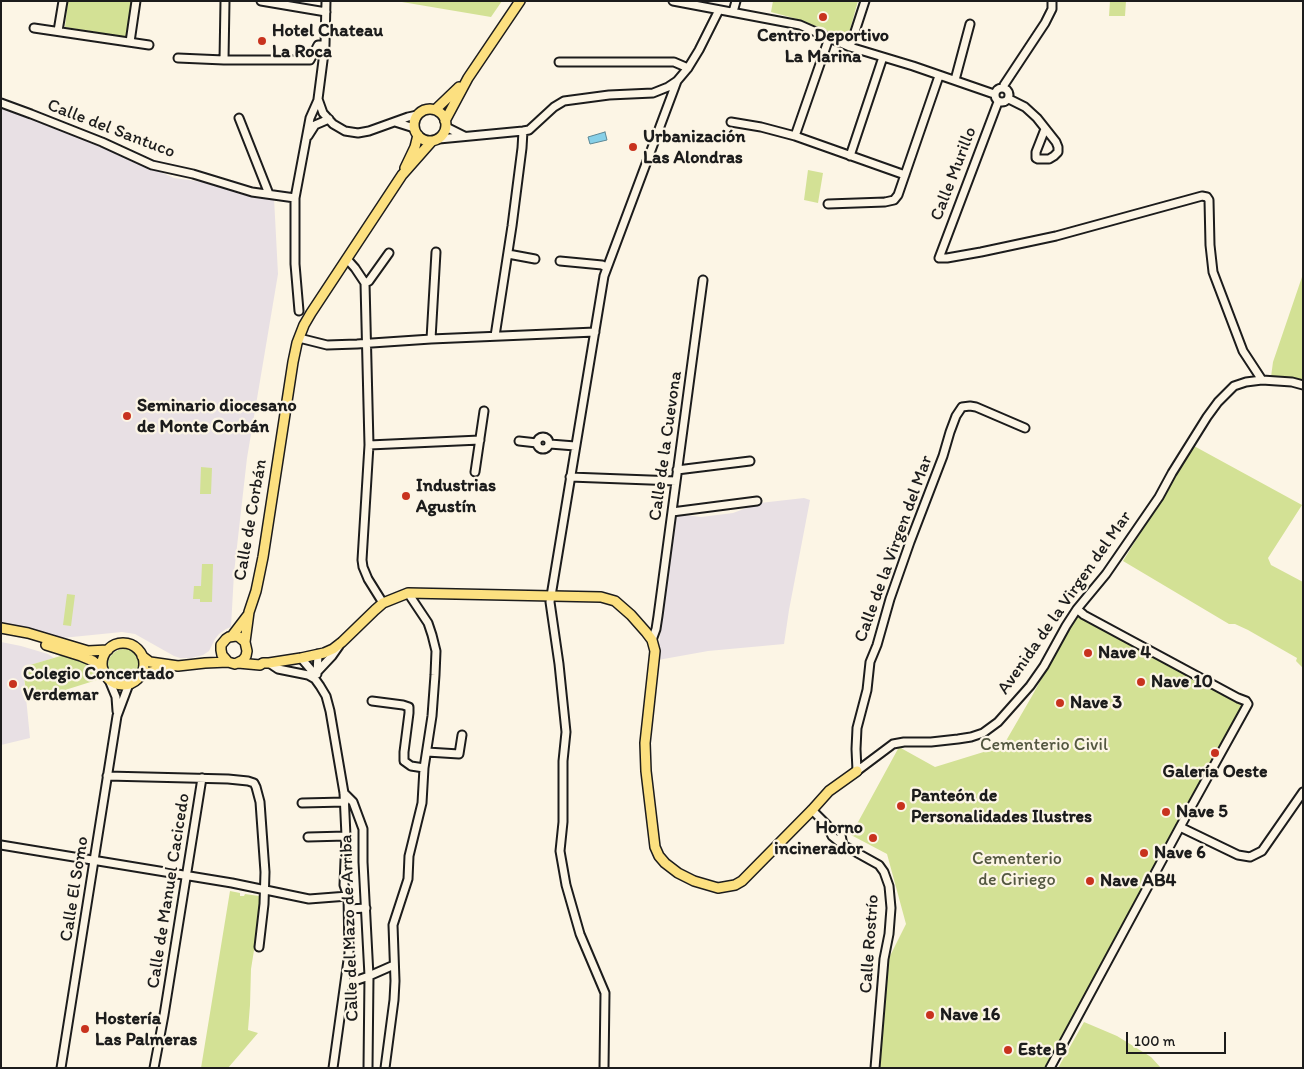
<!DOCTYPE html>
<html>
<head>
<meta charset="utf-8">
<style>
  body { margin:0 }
  #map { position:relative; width:1304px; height:1069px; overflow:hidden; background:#fcf5e5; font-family:Itim,sans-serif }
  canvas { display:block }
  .frame { position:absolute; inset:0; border:2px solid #1c1c1c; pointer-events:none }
  .scale { position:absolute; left:1126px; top:1032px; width:100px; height:22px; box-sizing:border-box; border:2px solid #1c1c1c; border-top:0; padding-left:6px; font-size:15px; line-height:18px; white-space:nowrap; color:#1c1c1c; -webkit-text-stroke:4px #fcf5e5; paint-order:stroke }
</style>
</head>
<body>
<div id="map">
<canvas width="1304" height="1069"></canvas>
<div class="frame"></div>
<div class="scale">100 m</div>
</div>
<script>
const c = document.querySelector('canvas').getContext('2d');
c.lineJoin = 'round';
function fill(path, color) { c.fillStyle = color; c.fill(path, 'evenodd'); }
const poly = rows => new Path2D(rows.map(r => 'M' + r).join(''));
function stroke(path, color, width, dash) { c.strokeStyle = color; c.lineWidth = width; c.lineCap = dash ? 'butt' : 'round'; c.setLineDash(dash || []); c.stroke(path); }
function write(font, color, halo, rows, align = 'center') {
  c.font = font + ' Itim,sans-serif'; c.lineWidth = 4.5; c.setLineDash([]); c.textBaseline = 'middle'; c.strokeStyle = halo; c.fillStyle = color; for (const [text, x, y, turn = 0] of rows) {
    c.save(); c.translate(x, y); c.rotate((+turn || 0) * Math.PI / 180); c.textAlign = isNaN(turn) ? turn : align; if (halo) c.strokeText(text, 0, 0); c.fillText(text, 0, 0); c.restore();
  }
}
fill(poly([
  [1,106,20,113,20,116,26,116,79,135,174,178,219,184,274,198,278,274,247,458,234,573,231,627,226,629,219,634,215,639,209,651,203,655,191,658,180,658,174,656,135,634,122,632,62,638,31,629,1,623],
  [804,498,810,500,789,610,784,644,708,651,658,660,660,635,677,514,701,517,733,513,760,503],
  [1,642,21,646,48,654,54,658,23,667,30,738,1,745]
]), '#e8e0e4');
fill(poly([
  [68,1,132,1,126,37,65,27],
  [396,1,502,1,491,17],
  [773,1,858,1,849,33,847,36,844,38,801,20,771,12],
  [1110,1,1126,1,1125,16,1109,16],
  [808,170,823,173,818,203,804,200],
  [1303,274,1303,381,1295,378,1271,377,1273,362],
  [1194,446,1302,505,1268,558,1271,565,1303,582,1303,668,1296,661,1297,658,1248,630,1235,624,1229,624,1123,561],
  [201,467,212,468,211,494,200,494],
  [202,564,213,564,212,602,200,602,200,599,193,599,194,586,201,586],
  [67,594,75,595,71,626,63,625],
  [1078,614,1245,705,1046,1068,878,1068,888,960,906,924,887,854,851,835,899,747,935,767,1003,746,1032,696,1073,620,1076,615],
  '108 665a16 16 0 1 1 32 0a16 16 0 1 1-32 0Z',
  [64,655,83,662,95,672,100,679,27,702,23,667],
  [230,891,240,893,240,896,244,896,245,894,259,896,261,900,255,944,251,969,250,1005,248,1030,258,1033,228,1068,201,1068],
  [1084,1022,1117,1036,1151,1057,1161,1068,1058,1068]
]), '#d3e195');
const water = poly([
  [605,132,607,140,590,144,588,137,605,132]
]);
fill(water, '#87d0e8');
stroke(water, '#5c8896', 1);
const minor = poly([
  [225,1,224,60,310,60,318,45,325,45],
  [261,1,326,12],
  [326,1,325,45,318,99,323,113,333,124,345,131,358,133,369,131,408,117,417,115],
  [673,1,800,25,850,47,913,66,994,94],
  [733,12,736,1],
  [34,28,149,45],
  [58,31,63,1],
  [130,42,136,1],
  [850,47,865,1],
  [178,58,224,60],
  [559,62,674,62,688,68],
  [955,80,970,24],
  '995 95a7 7 0 1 1 14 0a7 7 0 1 1-14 0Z',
  [1004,88,1004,85,1045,23,1052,9,1052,1],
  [1009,99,1025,107,1037,118,1056,142,1058,147,1058,152,1054,156,1049,159,1038,159,1036,158,1036,152,1045,129],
  [998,102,939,258,947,258,981,252,1056,236,1202,196,1207,197,1209,200,1210,245,1213,272,1243,351,1262,380],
  [1,103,31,114,102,142,152,165,193,174,252,192,295,198],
  [239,118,269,194],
  [395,122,414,128],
  [731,122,761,127,795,136,905,175],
  [446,127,464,136],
  [308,136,315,125,329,119],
  [795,136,829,38],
  [439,139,523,131,529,130,554,107,564,101,609,95,653,93,668,87,677,81,688,68,699,50,719,10],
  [850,156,883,57],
  [828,204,885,202,894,200,898,195,939,76],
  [508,254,535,259],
  [347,259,355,268,365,283,369,445,362,560,363,567,368,579,383,603],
  [560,261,602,265,606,267],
  [365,283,369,281,389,253],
  [299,311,295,264,295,198,310,118,318,100],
  [495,336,512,226,522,148,523,131],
  [299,338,327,345,357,344,431,339,595,332],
  [431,339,436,252],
  '537 443a6 6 0 1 1 12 0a6 6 0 1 1-12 0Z',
  [519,441,537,443],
  [550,444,575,446],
  [369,445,480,440],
  [677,470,750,461],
  [475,472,484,411],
  [570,477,676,481],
  [672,512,757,501],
  [652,640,656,629,658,616,703,280],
  [301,658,312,671,317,672],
  [269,663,278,669,308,675,315,679,320,686,326,696,330,711,344,793,346,836,344,885,348,896,349,953,333,1068],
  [317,672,332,656,339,646],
  [317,674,318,654],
  [109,680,116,697,117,711],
  [372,701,403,705,409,707,409,713,404,752,404,761,411,766,424,768],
  [427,752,459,754,462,735],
  [857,771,893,744,904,742,931,742,958,739,971,737,983,733,998,722,1030,686,1044,666,1066,626,1077,609,1106,574,1159,497,1172,473,1207,417,1218,402,1234,386,1246,382,1262,380,1292,382,1303,385],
  [857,771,856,749,857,728,867,690,870,662,877,645,890,599,910,542,943,456,950,432,956,416,962,407,970,406,976,407,1025,428],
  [107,776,228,779,248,781,254,783,256,787,260,802,265,872,264,904,259,947],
  [344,793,353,802,363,829,363,862,369,976,368,1068],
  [302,803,345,802],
  [812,810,827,825,832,836,843,845,879,865,884,872,889,886,891,908,889,934,884,959,875,1068],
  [1180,827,1238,855,1250,857,1262,851,1303,792],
  [840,830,843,845],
  [308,837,346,836],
  [1,845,232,883,309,899,348,896],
  [349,909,366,908],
  [346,984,369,976,394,965],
  [61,1068,117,716,129,684],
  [154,1068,164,1015,202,778],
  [385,1068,394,1000,395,981,393,925,408,879,409,856,422,803,424,768,432,716,435,675,436,651,432,635,428,623,408,593],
  [604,1068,605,993,580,934,566,885,560,851,563,822,563,761,566,732,559,664,550,602,604,276,677,81],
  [1050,1068,1180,827,1248,704,1246,701,1238,698,1084,615,1077,609]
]);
const major = poly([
  '414 125a16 16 0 1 1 32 0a16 16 0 1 1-32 0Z',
  [435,110,459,87],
  [445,121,468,78,520,1],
  [405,168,415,147,418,135],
  [1,628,28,633,88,651,108,650],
  [232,636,248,615],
  [245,642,249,612,256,591,263,557,293,362,297,343,304,325,311,313,402,175,432,141],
  '102 664a21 21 0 1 1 42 0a21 21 0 1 1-42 0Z',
  [46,645,81,656,93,661,103,669],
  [142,656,150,662,178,666,205,663,228,662,235,664,243,660,246,656,247,651,245,642,239,637,236,636,229,637,226,639,221,645,221,650,222,655,228,662],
  [238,663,260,665,263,663,269,663,301,658,324,653,333,649,342,642,375,610,383,603,408,593,601,597,615,601,631,615,646,632,652,640,655,651,645,743,646,771,655,847,659,856,665,863,678,873,694,881,718,888,735,885,742,881,812,810,829,791,857,771],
  [141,674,170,668]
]);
stroke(minor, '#1c1c1c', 11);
stroke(major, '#1c1c1c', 12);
stroke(minor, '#fcf5e5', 7);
stroke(major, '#fce080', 9);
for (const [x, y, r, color] of [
  [823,17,5,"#c8321e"],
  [262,41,5,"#c8321e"],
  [633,147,5,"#c8321e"],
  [127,416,5,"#c8321e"],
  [406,496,5,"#c8321e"],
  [1088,653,5,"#c8321e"],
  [1141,682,5,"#c8321e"],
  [13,684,5,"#c8321e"],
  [1060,703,5,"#c8321e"],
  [1215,753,5,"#c8321e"],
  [901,806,5,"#c8321e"],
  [1166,812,5,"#c8321e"],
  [873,838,5,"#c8321e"],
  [1144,853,5,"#c8321e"],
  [1090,881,5,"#c8321e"],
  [930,1015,5,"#c8321e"],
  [85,1029,5,"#c8321e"],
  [1008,1050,5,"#c8321e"]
]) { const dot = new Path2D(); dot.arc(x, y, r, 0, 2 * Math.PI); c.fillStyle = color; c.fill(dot); stroke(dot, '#fcf5e5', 2); }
write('bold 18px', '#1c1c1c', '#fcf5e5', [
  ["Hotel Chateau",272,31],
  ["La Roca",272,52],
  ["Centro Deportivo",823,36,"center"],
  ["La Marina",823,57,"center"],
  ["Urbanización",643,137],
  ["Las Alondras",643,158],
  ["Seminario diocesano",137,406],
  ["de Monte Corbán",137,427],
  ["Industrias",416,486],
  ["Agustín",416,507],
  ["Nave 4",1098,653],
  ["Colegio Concertado",23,674],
  ["Verdemar",23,695],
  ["Nave 10",1151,682],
  ["Nave 3",1070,703],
  ["Galería Oeste",1215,772,"center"],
  ["Panteón de",911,796],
  ["Personalidades Ilustres",911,817],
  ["Nave 5",1176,812],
  ["Horno",863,828,"right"],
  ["incinerador",863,849,"right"],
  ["Nave 6",1154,853],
  ["Nave AB4",1100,881],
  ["Nave 16",940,1015],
  ["Hostería",95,1019],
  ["Las Palmeras",95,1040],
  ["Este B",1018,1050]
], 'left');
write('18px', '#1c1c1c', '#fcf5e5', [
  ["Calle del Santuco",111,129,21],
  ["Calle Murillo",954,174,-69],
  ["Calle de la Cuevona",666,446,-82],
  ["Calle de Corbán",251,520,-80],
  ["Calle de la Virgen del Mar",894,549,-70],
  ["Avenida de la Virgen del Mar",1065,603,-55],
  ["Calle El Somo",75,889,-81],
  ["Calle de Manuel Cacicedo",169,891,-81],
  ["Calle del Mazo de Arriba",350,928,-92],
  ["Calle Rostrío",870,944,-86]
]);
write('18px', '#535740', '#fcf5e5', [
  ["Cementerio Civil",1044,745],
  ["Cementerio",1017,859],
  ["de Ciriego",1017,880]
]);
</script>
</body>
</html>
